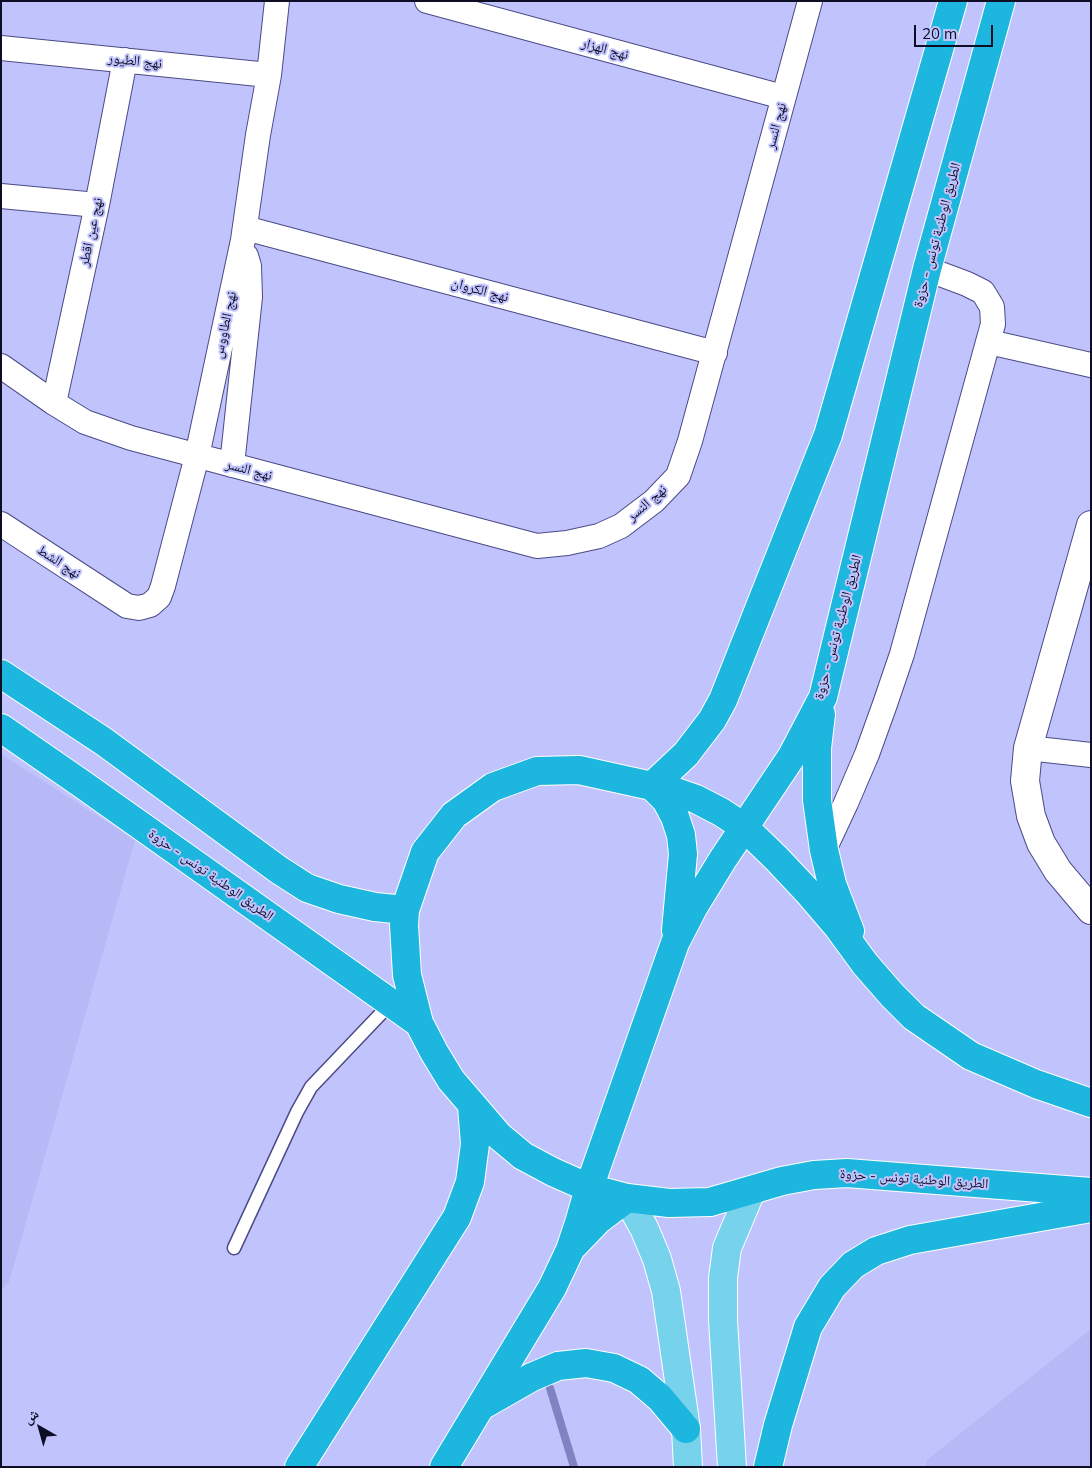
<!DOCTYPE html>
<html>
<head>
<meta charset="utf-8">
<style>
  body { margin:0 }
  #map { position:relative; width:1092px; height:1468px; overflow:hidden; background:#c1c4fc; font-family:Mulish,"Noto Naskh Arabic",sans-serif }
  canvas { display:block }
  .frame { position:absolute; inset:0; border:2px solid #0e0d26; pointer-events:none }
  .north { position:absolute; left:15px; top:1403px; width:50px; height:50px; -webkit-text-stroke:4px #c1c4fc; paint-order:stroke; rotate:322deg; font-size:14px; font-weight:700; line-height:20px; text-align:center; color:#0e0d26 }
  .north::after { content:''; display:block; margin:auto; width:18px; height:22px; background:#0e0d26; clip-path:polygon(50% 0,100% 100%,50% 72%,0 100%) }
  .scale { position:absolute; left:914px; top:25px; width:79px; height:22px; box-sizing:border-box; border:2px solid #0e0d26; border-top:0; padding-left:6px; font-size:15px; line-height:18px; white-space:nowrap; color:#0e0d26; -webkit-text-stroke:4px #c1c4fc; paint-order:stroke }
</style>
</head>
<body>
<div id="map">
<canvas width="1092" height="1468"></canvas>
<div class="frame"></div>
<div class="north">ش</div>
<div class="scale">20 m</div>
</div>
<script>
const c = document.querySelector('canvas').getContext('2d');
c.lineJoin = 'round';
function fill(path, color) { c.fillStyle = color; c.fill(path, 'evenodd'); }
const poly = rows => new Path2D(rows.map(r => 'M' + r).join(''));
function stroke(path, color, width, dash) { c.strokeStyle = color; c.lineWidth = width; c.lineCap = dash ? 'butt' : 'round'; c.setLineDash(dash || []); c.stroke(path); }
function write(font, color, halo, rows, align = 'center') {
  c.font = font + ' Mulish,"Noto Naskh Arabic",sans-serif'; c.lineWidth = 4; c.setLineDash([]); c.textBaseline = 'middle'; c.strokeStyle = halo; c.fillStyle = color; for (const [text, x, y, turn = 0] of rows) {
    c.save(); c.translate(x, y); c.rotate((+turn || 0) * Math.PI / 180); c.textAlign = isNaN(turn) ? turn : align; if (halo) c.strokeText(text, 0, 0); c.fillText(text, 0, 0); c.restore();
  }
}
fill(poly([
  [1,754,135,840,9,1282,1,1291],
  [1091,1329,1091,1467,925,1467,927,1460]
]), '#b7b8f6');
stroke(poly([
  [550,1388,574,1467]
]), '#8182c2', 8);
const lane = poly([
  [234,1248,297,1112,311,1087,391,1003]
]);
const street = poly([
  [427,1,783,97],
  [1,48,269,75],
  [1,196,97,205],
  [245,228,715,353],
  [989,342,1091,365],
  [1,366,54,403,85,422,131,438,537,546,567,543,599,536,621,526,654,501,678,476,690,441,810,1],
  [54,403,97,205,125,60],
  [232,465,250,297,249,266,246,256],
  [1,524,127,606,139,608,150,605,159,597,163,586,197,456,243,240,258,135,269,75,277,1],
  [1028,748,1091,755],
  [824,850,846,803,867,754,885,704,902,654,993,324,992,307,983,292,967,284,927,269]
]);
const secondary = poly([
  [1091,525,1028,748,1025,781,1031,816,1041,843,1058,871,1091,910]
]);
const primary = poly([
  [627,1198,644,1228,657,1259,666,1291,686,1429,688,1467],
  [732,1467,723,1320,723,1278,727,1248,751,1191]
]);
const highway = poly([
  [1,674,103,741,279,870,307,888,339,899,375,907,405,910],
  [821,714,817,748,817,800,824,850,832,884,850,931],
  [1,728,82,784,419,1023],
  [652,786,686,754,712,720,723,700,828,435,953,1],
  [652,786,666,800,675,817,681,835,683,854,676,930],
  [1091,1103,1036,1084,971,1056,914,1017,892,995,865,964,838,927,808,892,777,859,744,827,721,812,696,799,670,790,579,770,537,771,493,787,454,815,425,852,405,910,404,925,407,975,419,1023,434,1052,451,1080,499,1136,523,1156,553,1172,589,1188,627,1198,669,1203,710,1202,782,1181,814,1175,847,1173,1091,1192],
  [574,1245,598,1220,627,1198],
  [483,1405,532,1377,558,1366,586,1363,614,1368,639,1380,660,1398,686,1429],
  [299,1467,457,1217,470,1182,475,1144,472,1106],
  [444,1467,552,1288,570,1250,579,1223,589,1188,675,943,693,908,723,859,792,756,823,697,927,269,1001,1],
  [768,1467,778,1425,808,1327,832,1287,853,1265,876,1251,910,1240,1091,1208]
]);
stroke(lane, '#4b4a87', 15);
stroke(street, '#4b4a87', 26);
stroke(secondary, '#4b4a87', 30);
stroke(primary, '#fff', 30);
stroke(highway, '#fff', 30);
stroke(lane, '#fff', 12);
stroke(street, '#fff', 24);
stroke(secondary, '#fff', 28);
stroke(primary, '#77d3ec', 28);
stroke(highway, '#1db6df', 28);
write('14px', '#0e0d26', '#c1c4fc', [
  ["نهج الهزار",605,49,15],
  ["نهج الطيور",135,61,6],
  ["نهج النسر",776,126,-75],
  ["نهج عين اقطر",91,232,-78],
  ["الطريق الوطنية تونس - حزوة",937,235,-75],
  ["نهج الكروان",480,290,15],
  ["نهج الطاووس",225,325,-78],
  ["نهج النسر",249,470,15],
  ["نهج النسر",647,503,-41],
  ["نهج الشط",59,562,33],
  ["الطريق الوطنية تونس - حزوة",838,627,-75],
  ["الطريق الوطنية تونس - حزوة",211,875,35],
  ["الطريق الوطنية تونس - حزوة",914,1179,4]
]);
</script>
</body>
</html>
